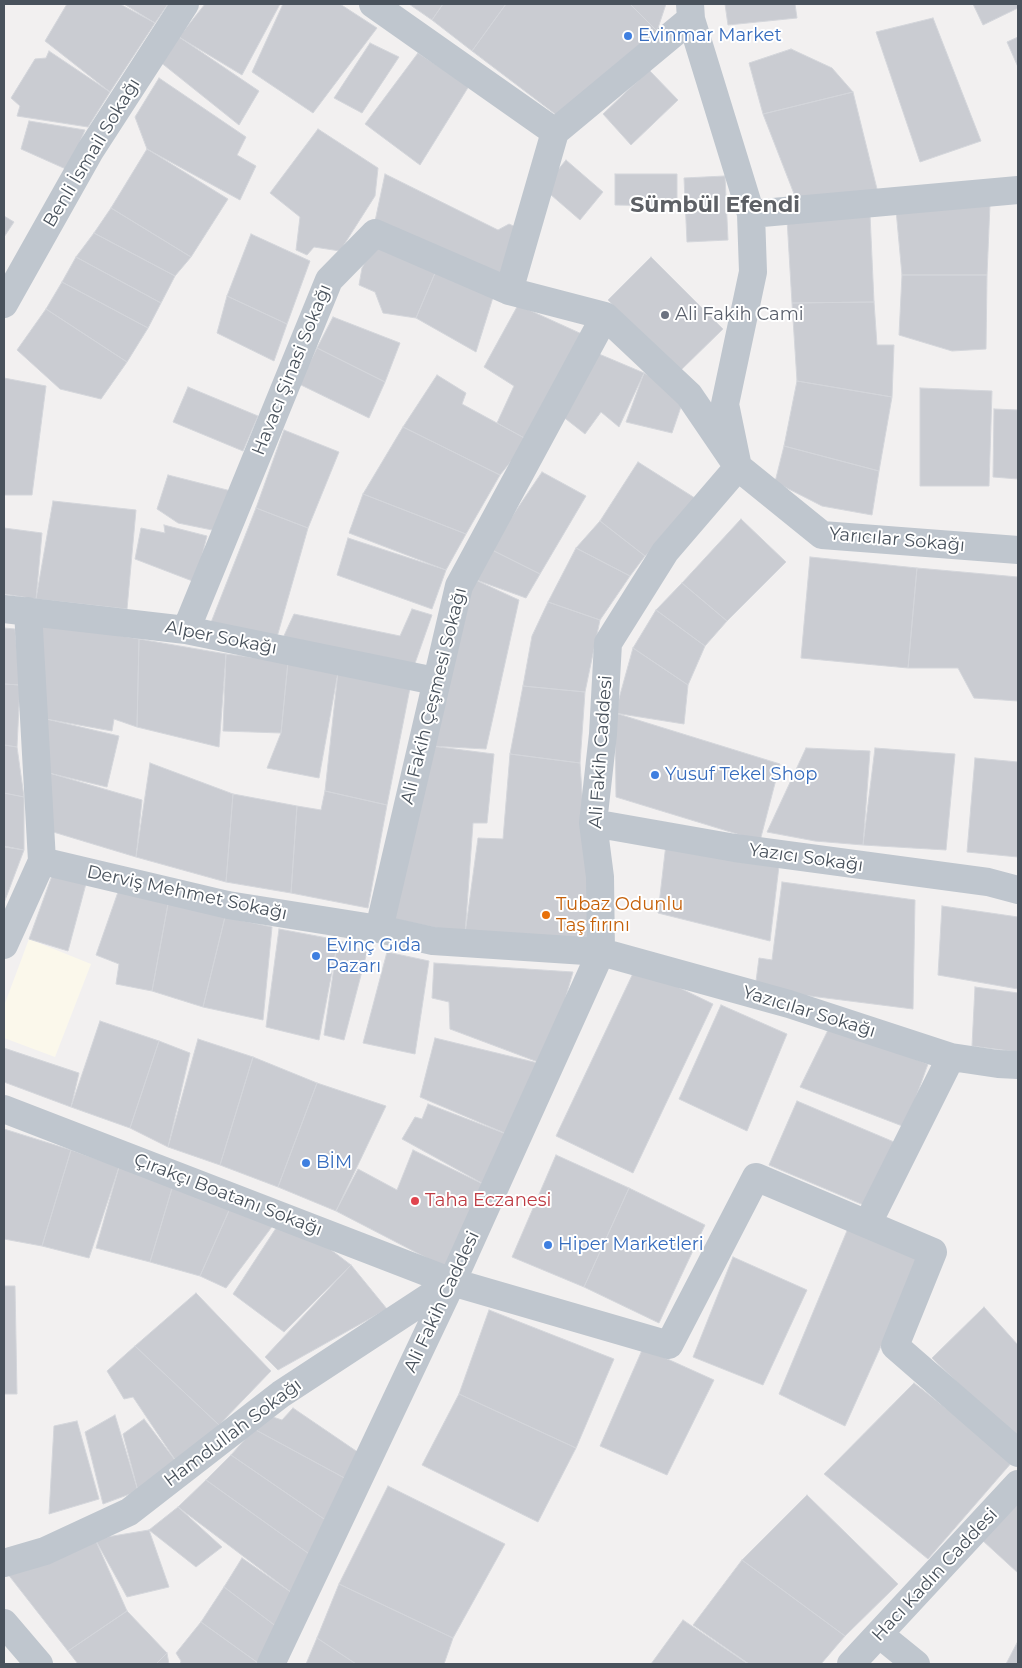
<!DOCTYPE html>
<html>
<head>
<meta charset="utf-8">
<style>
  body { margin:0 }
  #map { position:relative; width:1022px; height:1668px; overflow:hidden; background:#f2f0f0; font-family:Montserrat,sans-serif }
  canvas { display:block }
  .frame { position:absolute; inset:0; border:5px solid #49525c; pointer-events:none }
</style>
</head>
<body>
<div id="map">
<canvas width="1022" height="1668"></canvas>
<div class="frame"></div>
</div>
<script>
const c = document.querySelector('canvas').getContext('2d');
c.lineJoin = 'round';
function fill(path, color) { c.fillStyle = color; c.fill(path, 'evenodd'); }
const poly = rows => new Path2D(rows.map(r => 'M' + r).join(''));
function stroke(path, color, width, dash) { c.strokeStyle = color; c.lineWidth = width; c.lineCap = dash ? 'butt' : 'round'; c.setLineDash(dash || []); c.stroke(path); }
function write(font, color, halo, rows, align = 'center') {
  c.font = font + ' Montserrat,sans-serif'; c.lineWidth = 4; c.setLineDash([]); c.textBaseline = 'middle'; c.strokeStyle = halo; c.fillStyle = color; for (const [text, x, y, turn = 0] of rows) {
    c.save(); c.translate(x, y); c.rotate((+turn || 0) * Math.PI / 180); c.textAlign = isNaN(turn) ? turn : align; if (halo) c.strokeText(text, 0, 0); c.fillText(text, 0, 0); c.restore();
  }
}
fill(poly([
  [29,939,91,964,55,1057,4,1038,4,1006]
]), '#fbf8eb');
const building = poly([
  [67,4,120,4,155,23,110,92,45,41,67,4],
  [124,4,168,4,155,23,124,4],
  [205,4,280,4,242,75,179,37,205,4],
  [283,4,340,4,377,28,313,113,252,72,283,4],
  [409,4,443,4,432,20,409,4],
  [443,4,506,4,472,51,432,20,443,4],
  [506,4,630,4,657,31,563,120,472,51,506,4],
  [630,4,666,4,657,31,630,4],
  [725,4,795,4,797,18,728,25,725,4],
  [973,4,1018,4,1018,8,983,25,973,4],
  [933,18,981,141,920,162,876,32,933,18],
  [179,37,259,91,239,125,159,61,179,37],
  [1018,37,1018,67,1007,42,1018,37],
  [370,43,399,57,362,113,334,98,370,43],
  [791,49,832,68,853,92,763,114,749,63,791,49],
  [49,51,110,92,88,127,17,116,20,106,11,98,35,59,46,58,49,51],
  [418,53,469,86,420,165,365,124,418,53],
  [649,70,678,100,631,145,603,114,649,70],
  [159,78,246,137,237,155,256,166,240,200,147,149,135,117,159,78],
  [853,92,878,193,798,204,763,114,853,92],
  [29,121,85,130,68,170,21,149,29,121],
  [318,129,378,168,375,196,340,251,314,247,307,255,296,250,300,217,270,193,318,129],
  [147,149,228,199,191,257,111,208,147,149],
  [566,160,603,192,580,220,543,188,566,160],
  [385,174,498,230,509,224,518,228,508,276,374,226,385,174],
  [615,174,677,174,677,206,615,205,615,174],
  [725,176,728,240,687,242,684,178,725,176],
  [990,204,987,275,902,275,896,210,990,204],
  [111,208,191,257,175,276,94,233,111,208],
  [870,214,874,302,792,303,787,219,870,214],
  [4,216,14,222,4,237,4,216],
  [94,233,175,276,161,303,76,257,94,233],
  [251,234,310,261,287,324,227,296,251,234],
  [377,240,438,266,416,318,383,313,375,292,359,285,362,268,377,240],
  [76,257,161,303,148,328,62,282,76,257],
  [651,257,723,329,679,372,608,300,651,257],
  [438,266,495,291,476,352,416,318,438,266],
  [902,275,987,275,986,349,952,351,899,335,902,275],
  [62,282,148,328,127,362,46,309,62,282],
  [227,296,287,324,274,361,217,333,227,296],
  [874,302,877,345,894,345,892,397,797,381,792,303,874,302],
  [518,305,584,335,528,440,497,423,514,386,484,367,518,305],
  [46,309,127,362,101,399,60,389,17,350,46,309],
  [333,317,400,343,385,382,317,348,333,317],
  [317,348,385,382,369,418,299,384,317,348],
  [599,354,644,373,619,427,601,412,585,434,557,412,599,354],
  [644,373,685,395,672,433,626,422,644,373],
  [437,375,466,393,462,404,528,440,500,475,403,427,437,375],
  [4,378,46,386,32,495,4,495,4,378],
  [797,381,892,397,879,471,784,446,797,381],
  [188,387,258,416,243,451,173,422,188,387],
  [920,388,992,391,989,486,920,486,920,388],
  [994,409,1018,410,1018,479,993,477,994,409],
  [403,427,500,475,466,534,363,494,403,427],
  [284,430,339,452,308,528,256,508,284,430],
  [784,446,879,471,872,515,822,506,775,482,784,446],
  [638,462,698,500,645,556,600,521,638,462],
  [542,472,586,496,540,574,490,549,542,472],
  [168,475,231,491,217,531,178,523,157,509,168,475],
  [363,494,466,534,446,570,349,533,363,494],
  [53,501,136,510,127,609,36,599,53,501],
  [256,508,308,528,277,637,210,625,256,508],
  [741,519,786,562,727,621,682,583,741,519],
  [600,521,645,556,630,576,576,548,600,521],
  [164,525,207,536,195,582,135,559,141,528,165,533,164,525],
  [4,528,42,533,36,599,4,594,4,528],
  [348,538,446,570,432,609,337,575,348,538],
  [576,548,630,576,600,620,548,602,576,548],
  [490,549,540,574,526,598,471,578,490,549],
  [810,557,917,568,908,668,801,658,810,557],
  [917,568,1018,577,1018,701,974,698,958,668,908,668,917,568],
  [471,578,519,600,486,749,431,746,471,578],
  [682,583,727,621,705,646,656,610,682,583],
  [548,602,600,620,585,692,523,686,532,636,548,602],
  [412,609,432,615,413,669,282,640,294,614,400,636,412,609],
  [656,610,705,646,688,685,633,648,656,610],
  [41,622,139,639,137,727,114,719,112,731,46,719,41,622],
  [4,628,15,629,20,685,4,684,4,628],
  [139,639,226,654,219,747,137,727,139,639],
  [633,648,688,685,684,724,615,713,633,648],
  [226,654,288,662,281,733,223,731,226,654],
  [288,662,338,672,319,778,267,768,281,733,288,662],
  [338,672,411,683,387,805,325,791,338,672],
  [4,684,20,685,17,747,4,745,4,684],
  [523,686,585,692,580,763,510,754,523,686],
  [615,713,780,764,760,841,616,797,615,713],
  [46,719,119,736,107,787,49,773,46,719],
  [4,745,17,747,24,797,4,793,4,745],
  [431,746,494,754,487,823,473,823,465,934,394,919,431,746],
  [806,748,870,751,863,845,815,841,767,832,806,748],
  [875,748,955,754,946,850,863,845,875,748],
  [510,754,580,763,592,944,465,934,478,838,503,839,510,754],
  [975,758,1018,762,1018,857,967,852,975,758],
  [150,763,233,794,226,882,136,857,150,763],
  [49,773,142,800,136,857,50,831,49,773],
  [325,791,387,805,368,908,291,893,297,806,321,810,325,791],
  [4,793,24,797,24,850,4,846,4,793],
  [233,794,297,806,291,893,226,882,233,794],
  [666,844,779,866,770,941,658,913,666,844],
  [4,847,24,850,4,903,4,847],
  [53,873,87,880,68,951,29,939,53,873],
  [782,882,915,900,913,1009,755,989,759,958,772,960,782,882],
  [118,892,168,904,152,991,116,984,119,964,96,955,118,892],
  [168,904,225,917,203,1007,152,991,168,904],
  [942,906,1018,917,1018,989,938,975,942,906],
  [225,917,272,927,263,1020,203,1007,225,917],
  [279,929,338,940,319,1040,266,1027,279,929],
  [338,940,367,952,344,1040,324,1035,338,940],
  [387,952,429,961,415,1054,363,1043,387,952],
  [434,963,573,972,546,1065,450,1029,449,1002,432,998,434,963],
  [636,967,713,1004,633,1173,556,1136,636,967],
  [975,987,1018,993,1018,1052,972,1046,975,987],
  [721,1005,787,1034,747,1131,679,1099,721,1005],
  [100,1021,159,1041,130,1128,71,1107,100,1021],
  [830,1026,928,1064,905,1127,800,1087,830,1026],
  [435,1038,546,1065,514,1137,420,1097,435,1038],
  [198,1039,253,1057,220,1165,168,1147,198,1039],
  [159,1041,190,1053,168,1147,130,1128,159,1041],
  [4,1048,79,1073,71,1107,4,1082,4,1048],
  [253,1057,317,1083,278,1187,220,1165,253,1057],
  [317,1083,386,1106,336,1211,278,1187,317,1083],
  [797,1101,894,1142,866,1206,769,1165,797,1101],
  [428,1104,514,1137,489,1187,402,1139,415,1117,422,1119,428,1104],
  [4,1129,71,1150,42,1246,4,1239,4,1129],
  [71,1150,119,1167,89,1258,42,1246,71,1150],
  [413,1150,489,1187,450,1270,336,1211,358,1169,397,1190,413,1150],
  [556,1155,629,1188,584,1287,512,1257,556,1155],
  [119,1167,173,1185,150,1262,96,1248,119,1167],
  [173,1185,231,1206,200,1276,150,1262,173,1185],
  [629,1188,705,1225,659,1323,584,1287,629,1188],
  [231,1206,274,1224,226,1288,200,1276,231,1206],
  [280,1222,314,1237,351,1265,284,1332,233,1294,280,1222],
  [849,1226,922,1255,845,1426,779,1394,849,1226],
  [733,1257,807,1290,763,1385,693,1357,733,1257],
  [351,1265,387,1309,278,1370,265,1357,351,1265],
  [4,1286,15,1286,17,1394,4,1394,4,1286],
  [196,1293,271,1371,219,1425,135,1346,196,1293],
  [984,1307,1018,1345,1018,1442,932,1358,984,1307],
  [489,1310,614,1359,576,1448,459,1394,489,1310],
  [135,1346,219,1425,178,1464,133,1397,124,1399,107,1371,135,1346],
  [643,1348,714,1380,667,1475,600,1446,643,1348],
  [914,1383,1013,1461,928,1559,824,1474,914,1383],
  [459,1394,576,1448,538,1522,422,1465,459,1394],
  [293,1408,362,1455,350,1481,254,1429,270,1416,282,1420,293,1408],
  [115,1415,138,1491,103,1504,85,1432,115,1415],
  [144,1419,178,1464,138,1491,123,1434,144,1419],
  [77,1421,99,1499,49,1514,54,1426,77,1421],
  [254,1429,350,1481,327,1521,231,1455,254,1429],
  [231,1455,327,1521,312,1556,206,1480,231,1455],
  [206,1480,312,1556,292,1593,178,1507,206,1480],
  [388,1486,505,1544,453,1638,339,1584,388,1486],
  [807,1495,898,1584,845,1636,742,1560,807,1495],
  [1018,1500,1018,1573,982,1540,1018,1500],
  [178,1507,222,1547,196,1567,149,1530,178,1507],
  [149,1530,169,1587,127,1597,95,1539,149,1530],
  [95,1539,127,1611,68,1651,7,1573,95,1539],
  [242,1558,292,1593,277,1627,224,1587,242,1558],
  [742,1560,845,1636,821,1664,749,1664,693,1625,742,1560],
  [339,1584,453,1638,444,1664,356,1664,317,1638,339,1584],
  [224,1587,277,1627,258,1663,201,1622,224,1587],
  [127,1611,167,1653,156,1664,78,1664,68,1651,127,1611],
  [683,1620,748,1664,651,1664,683,1620],
  [201,1622,258,1663,257,1664,180,1664,181,1661,176,1653,201,1622],
  [317,1638,356,1664,306,1664,317,1638],
  [1018,1641,1018,1664,1006,1664,1018,1641],
  [167,1653,169,1664,156,1664,167,1653]
]);
fill(building, '#caccd2');
stroke(building, '#d4d6db', 1);
stroke(poly([
  [373,4,555,132,509,291],
  [555,132,691,19],
  [751,214,1018,190],
  [4,304,90,151,185,4],
  [4,609,186,630,435,681],
  [186,630,329,280,375,233,509,291,605,316,689,395,738,467,822,535,1018,550],
  [593,823,735,848,988,882,1018,890],
  [42,861,228,905,379,929,433,941,601,952,789,1004,951,1057,998,1064,1018,1065],
  [379,929,459,586,605,316],
  [4,945,42,861,28,611],
  [4,1109,452,1282,669,1345,756,1177,933,1252,895,1346,1018,1453],
  [868,1223,951,1057],
  [4,1563,45,1551,129,1512,281,1394,452,1282],
  [4,1623,39,1664],
  [879,1634,916,1664],
  [271,1664,452,1282,601,952,600,877,593,823,603,734,608,643,665,552,738,467,725,404,753,272,751,214,691,19,690,4],
  [851,1664,1018,1484]
]), '#bfc6ce', 28);
for (const [x, y, r, color] of [
  [628,36,5,"#3f7fe0"],
  [665,315,5,"#6b7280"],
  [655,775,5,"#3f7fe0"],
  [546,915,5,"#e8710a"],
  [316,956,5,"#3f7fe0"],
  [306,1163,5,"#3f7fe0"],
  [415,1201,5,"#e0444e"],
  [548,1245,5,"#3f7fe0"]
]) { const dot = new Path2D(); dot.arc(x, y, r, 0, 2 * Math.PI); c.fillStyle = color; c.fill(dot); stroke(dot, '#fff', 2); }
write('18px', '#366cbe', '#fff', [
  ["Evinmar Market",638,36],
  ["Yusuf Tekel Shop",665,775],
  ["Evinç Gıda",326,946],
  ["Pazarı",326,967],
  ["BİM",316,1163],
  ["Hiper Marketleri",558,1245]
], 'left');
write('18px', '#49525c', '#fff', [
  ["Benli İsmail Sokağı",92,153,-59],
  ["Havacı Şinasi Sokağı",292,370,-68],
  ["Yarıcılar Sokağı",897,540,5],
  ["Alper Sokağı",221,638,11],
  ["Ali Fakih Çeşmesi Sokağı",434,696,-76],
  ["Ali Fakih Caddesi",601,752,-86],
  ["Yazıcı Sokağı",806,858,8],
  ["Derviş Mehmet Sokağı",187,893,12],
  ["Yazıcılar Sokağı",809,1012,17],
  ["Çırakçı Boatanı Sokağı",228,1195,21],
  ["Ali Fakih Caddesi",442,1302,-65],
  ["Hamdullah Sokağı",233,1433,-37],
  ["Hacı Kadın Caddesi",935,1575,-47]
]);
write('18px', '#5b616d', '#fff', [
  ["Ali Fakih Cami",675,315]
], 'left');
write('18px', '#c56008', '#fff', [
  ["Tubaz Odunlu",556,905],
  ["Taş fırını",556,926]
], 'left');
write('18px', '#be3a42', '#fff', [
  ["Taha Eczanesi",425,1201]
], 'left');
write('bold 22px', '#5d6065', '#fff', [
  ["Sümbül Efendi",715,206]
]);
</script>
</body>
</html>
